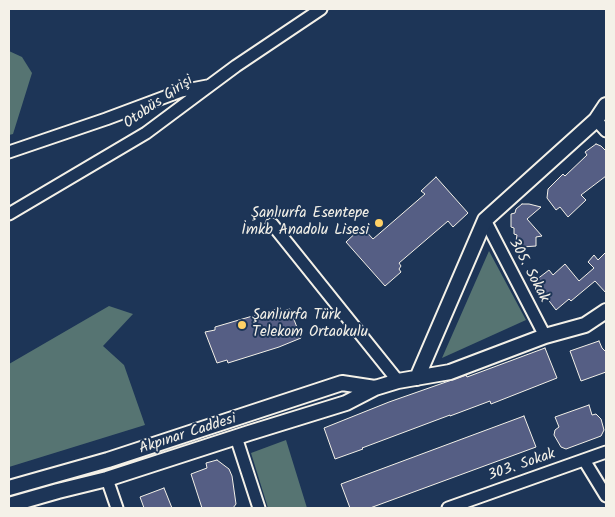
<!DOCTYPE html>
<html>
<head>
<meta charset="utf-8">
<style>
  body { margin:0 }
  #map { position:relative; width:615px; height:517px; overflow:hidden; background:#1d3557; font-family:Kalam,sans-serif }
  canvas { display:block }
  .frame { position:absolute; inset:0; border:10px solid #f4f1e8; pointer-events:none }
</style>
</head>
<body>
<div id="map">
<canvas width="615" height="517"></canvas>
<div class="frame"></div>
</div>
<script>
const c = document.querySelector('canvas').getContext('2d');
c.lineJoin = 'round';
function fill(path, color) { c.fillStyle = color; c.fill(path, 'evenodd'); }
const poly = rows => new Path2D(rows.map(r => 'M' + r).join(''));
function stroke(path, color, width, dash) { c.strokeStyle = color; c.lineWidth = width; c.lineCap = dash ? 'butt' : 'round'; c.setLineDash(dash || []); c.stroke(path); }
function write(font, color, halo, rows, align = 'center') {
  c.font = font + ' Kalam,sans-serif'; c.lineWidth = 4; c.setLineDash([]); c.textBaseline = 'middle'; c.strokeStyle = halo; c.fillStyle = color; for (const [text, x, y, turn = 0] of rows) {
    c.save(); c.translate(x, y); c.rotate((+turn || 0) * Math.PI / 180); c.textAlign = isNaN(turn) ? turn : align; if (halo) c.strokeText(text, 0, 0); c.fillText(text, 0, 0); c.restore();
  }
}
fill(poly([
  [9,51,22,57,32,73,13,134,9,135],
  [489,251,526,320,442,358],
  [109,306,133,314,103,346,124,365,145,425,9,467,9,364],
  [286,440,307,508,268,508,251,453]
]), '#567472');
const building = poly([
  [596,144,601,146,606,151,606,176,581,195,586,200,568,217,560,207,556,210,547,198,548,189,563,174,565,176,587,155,585,152,596,144],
  [436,177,468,213,453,227,448,221,399,263,401,266,399,269,401,272,385,286,346,242,362,227,373,239,425,194,421,191,436,177],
  [522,204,529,204,541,207,527,219,542,236,536,237,536,246,522,247,516,241,517,235,514,234,514,228,511,227,511,214,515,213,516,209,522,204],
  [606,252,606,293,595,281,571,301,569,299,556,310,540,289,542,287,536,280,549,270,553,275,565,264,579,281,594,268,588,262,594,255,598,260,606,252],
  [280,308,282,311,290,309,301,338,279,347,228,363,227,360,217,363,205,332,215,330,215,327,280,308],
  [599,341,602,348,606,352,606,372,581,381,570,351,599,341],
  [545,348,557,378,491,404,490,401,450,416,450,415,362,448,363,449,335,459,324,428,389,402,466,375,467,377,545,348],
  [589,405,592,415,596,414,601,419,604,430,601,436,566,449,561,447,554,435,555,430,559,427,555,417,589,405],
  [524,416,536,447,370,508,350,508,341,484,524,416],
  [217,460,229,469,232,476,236,504,233,508,202,508,191,474,207,468,206,463,217,460],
  [164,488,172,508,144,508,140,497,164,488]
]);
fill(building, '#555e84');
stroke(building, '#f4f1e8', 1);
const minor = poly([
  [596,120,606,131],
  [9,152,106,119,181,91,207,86],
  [9,214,146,133,201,92,236,66,321,9],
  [485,220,545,336],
  [272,224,398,381],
  [236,437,259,508],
  [584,460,606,496],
  [107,479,117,508],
  [448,508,606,452]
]);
const tertiary = poly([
  [417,378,485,220,596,120,606,105],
  [9,488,108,460,342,383,375,388],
  [9,505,58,491,107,479,249,433,346,403,375,388,398,381,450,372,545,336,585,325,606,311]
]);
stroke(minor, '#f4f1e8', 15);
stroke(tertiary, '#f4f1e8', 18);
stroke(minor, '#1d3557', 11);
stroke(tertiary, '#1d3557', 14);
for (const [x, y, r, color] of [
  [379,223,5,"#ffd166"],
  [242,325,5,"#ffd166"]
]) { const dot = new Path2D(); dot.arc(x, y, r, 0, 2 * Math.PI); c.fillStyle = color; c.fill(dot); stroke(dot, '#1d3557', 2); }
write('15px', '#f4f1e8', '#1d3557', [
  ["Otobüs Girişi",159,103,-35],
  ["305. Sokak",528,271,62],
  ["Akpınar Caddesi",188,435,-18],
  ["303. Sokak",522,466,-19]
]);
write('15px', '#f4f1e8', '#1d3557', [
  ["Şanlıurfa Esentepe",369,214],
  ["İmkb Anadolu Lisesi",369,231],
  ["Şanlıurfa Türk",252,316,"left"],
  ["Telekom Ortaokulu",252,333,"left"]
], 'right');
</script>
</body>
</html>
